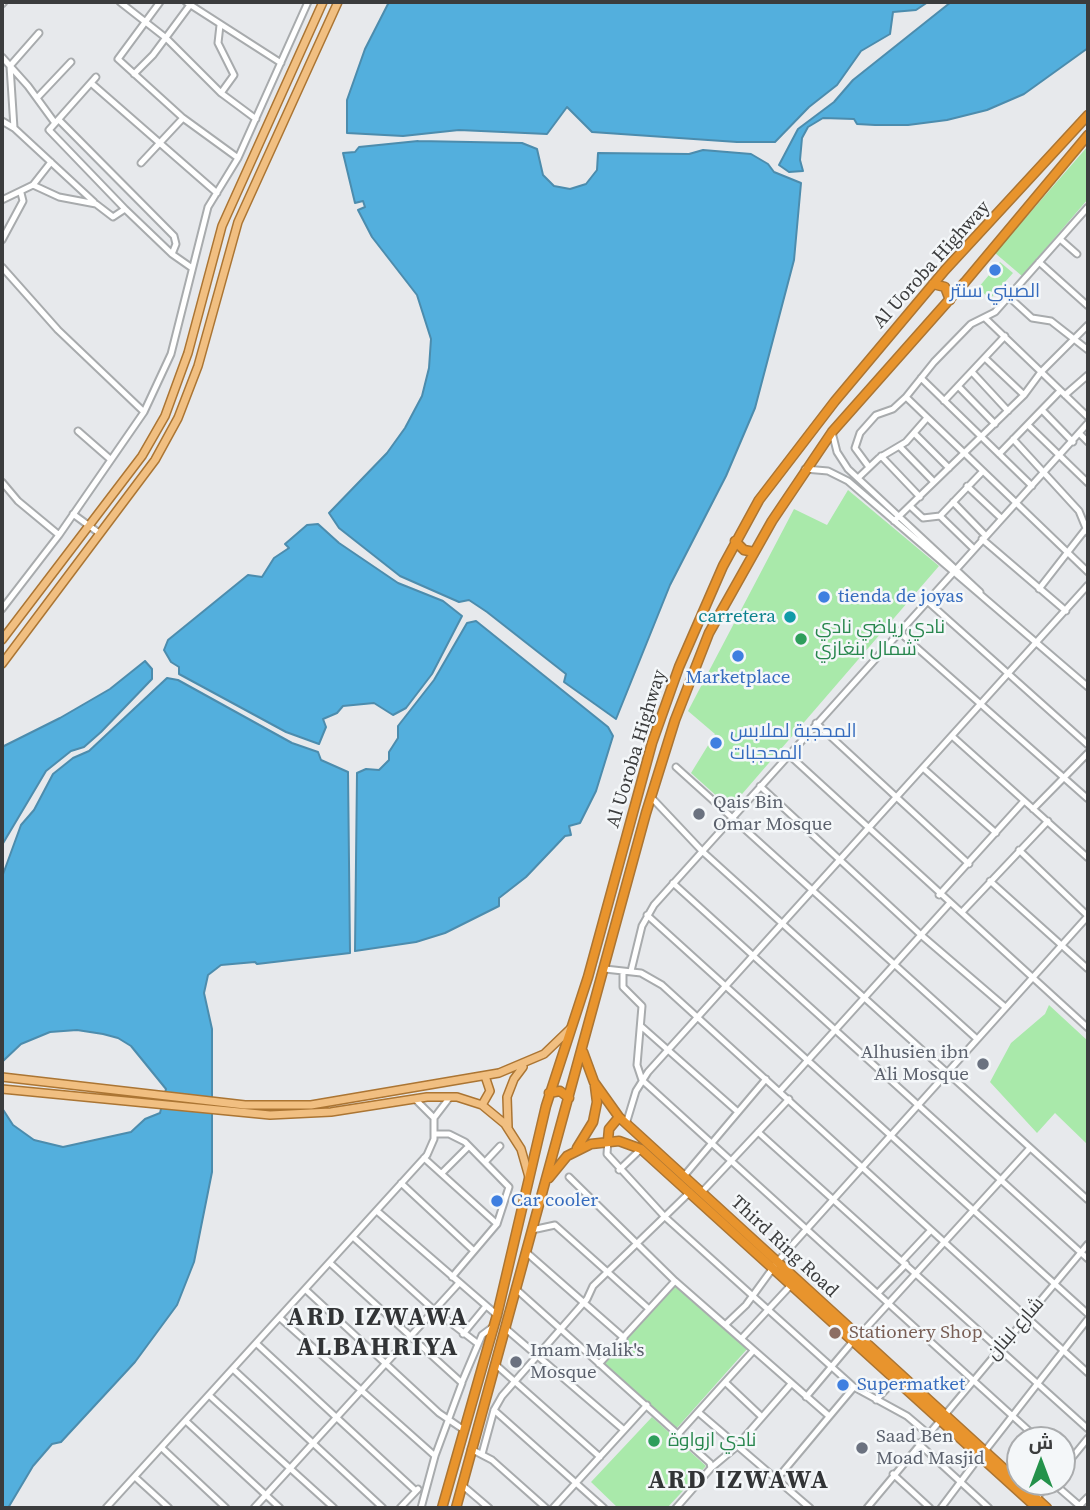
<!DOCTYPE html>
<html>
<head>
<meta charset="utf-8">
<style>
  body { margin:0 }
  #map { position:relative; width:1090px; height:1510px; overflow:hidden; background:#e7e9ec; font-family:"Source Serif 4",Cairo,serif }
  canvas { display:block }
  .frame { position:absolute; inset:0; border:4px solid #3b3c3d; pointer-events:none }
  .north { position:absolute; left:1006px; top:1426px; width:70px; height:70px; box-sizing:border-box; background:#f4f7f9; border:2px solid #aaacae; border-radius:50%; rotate:0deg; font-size:19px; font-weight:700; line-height:28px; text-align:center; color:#3b3c3d }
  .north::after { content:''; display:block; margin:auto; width:24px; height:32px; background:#24924b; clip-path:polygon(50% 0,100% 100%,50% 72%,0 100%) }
</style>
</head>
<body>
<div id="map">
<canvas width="1090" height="1510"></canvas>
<div class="frame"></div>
<div class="north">ش</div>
</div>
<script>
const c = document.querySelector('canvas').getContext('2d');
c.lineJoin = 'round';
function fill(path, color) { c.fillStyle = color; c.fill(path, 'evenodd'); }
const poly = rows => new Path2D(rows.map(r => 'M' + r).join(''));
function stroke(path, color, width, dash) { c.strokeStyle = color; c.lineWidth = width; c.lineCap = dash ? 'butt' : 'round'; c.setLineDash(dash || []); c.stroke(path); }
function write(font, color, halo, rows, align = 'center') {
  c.font = font + ' "Source Serif 4",Cairo,serif'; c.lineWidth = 5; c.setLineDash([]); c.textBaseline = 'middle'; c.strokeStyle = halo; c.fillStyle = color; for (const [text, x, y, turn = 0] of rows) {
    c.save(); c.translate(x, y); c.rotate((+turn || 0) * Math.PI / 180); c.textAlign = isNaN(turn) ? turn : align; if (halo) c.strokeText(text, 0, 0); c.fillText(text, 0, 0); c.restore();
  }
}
fill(poly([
  [1088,146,1088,199,1022,276,995,253],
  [1000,262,1013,273,990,299,978,288],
  [848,490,939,566,730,808,691,773,715,734,688,711,794,509,827,525],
  [1049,1005,1088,1041,1088,1145,1055,1113,1037,1133,990,1082,1011,1043,1045,1014],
  [676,1285,748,1348,676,1429,602,1364],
  [652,1417,706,1466,667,1508,618,1508,591,1482]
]), '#a9e9aa');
const water = poly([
  [389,2,928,2,916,10,893,12,890,34,861,51,837,85,809,107,775,142,737,142,592,132,567,107,547,134,459,130,403,136,347,133,347,100,365,49,389,2],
  [951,2,1088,2,1088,48,1024,94,987,110,947,120,908,125,875,125,857,124,854,119,823,118,808,127,802,138,800,160,803,171,789,172,779,165,798,129,834,102,853,80,951,2],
  [418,141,522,143,537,149,543,175,554,186,570,189,586,184,597,170,598,153,689,154,703,150,751,154,768,164,774,172,801,183,794,260,755,408,726,476,670,585,616,719,564,682,566,674,487,612,469,600,459,602,400,576,339,528,329,513,387,453,405,428,422,396,429,368,431,339,417,295,372,237,358,210,365,207,363,201,355,203,343,153,355,152,359,147,418,141],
  [318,524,339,543,398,583,443,601,462,616,432,674,406,708,393,715,374,703,343,706,337,713,323,719,326,727,319,744,286,732,179,674,179,667,171,662,164,650,168,640,248,575,262,577,274,558,289,548,285,544,307,525,318,524],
  [476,621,608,727,613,736,596,791,580,823,569,826,571,835,565,836,526,877,499,898,499,906,445,933,416,942,355,951,357,773,366,769,379,770,389,760,389,752,398,738,398,726,434,680,467,623,476,621],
  [145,661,152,669,152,679,101,732,84,747,71,751,46,771,2,845,2,747,60,718,110,689,145,661],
  [167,678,178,680,292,743,318,752,321,760,348,772,350,953,257,964,255,962,221,965,208,975,204,993,212,1029,212,1172,194,1262,177,1305,135,1362,61,1442,52,1444,33,1466,8,1508,2,1508,2,1108,13,1125,34,1140,63,1147,131,1132,145,1119,160,1113,166,1089,131,1046,118,1038,103,1034,77,1030,50,1032,21,1044,2,1062,2,877,21,825,34,810,53,774,73,758,89,751,167,678]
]);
fill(water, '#53afdd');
stroke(water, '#4c8cad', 2);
const minor = poly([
  [120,2,166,38,221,93,256,119],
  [160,2,118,59,183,118,238,158],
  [186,2,281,63],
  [2,4,4,2],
  [220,25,218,43,234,75,221,93],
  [2,57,28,86,55,123],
  [134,74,153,55,190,5],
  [96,77,49,130,125,209],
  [91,83,217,193],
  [37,98,71,62],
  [59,120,174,236,176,244,172,254],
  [2,121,14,128,94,202],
  [14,128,10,66,39,33],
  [141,163,183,118],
  [33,185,59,197,96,204,113,217,125,209,172,254,192,268],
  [2,200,33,185,51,162],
  [1060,239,1077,254],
  [2,240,23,201,21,193],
  [1039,262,1088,306],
  [2,267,58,330,144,412],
  [1009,297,1032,318,1051,321,1088,350],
  [985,318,1088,417],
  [985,358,1024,395],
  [972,372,1008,411],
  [921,378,1032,486],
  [958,386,995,424],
  [1065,395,1088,375],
  [906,397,1088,572],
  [944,401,1005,336],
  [1042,410,1073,442],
  [1028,425,1088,483],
  [78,431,110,459],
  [832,432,837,452,848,469,980,592],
  [914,433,949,468],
  [1080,434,1088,442],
  [1013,439,1079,511,1088,533],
  [900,447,934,482],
  [999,454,1060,391],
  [881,456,920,497],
  [869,467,855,448,860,433,876,415,893,409,906,397,934,362,971,324,995,312,1088,207],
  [805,469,828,471,848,481,1088,687],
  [858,478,879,458,906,442,927,418],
  [2,482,18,501,59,535],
  [967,486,1001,518],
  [953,502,985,535],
  [910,506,923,518,940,516,983,471],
  [73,514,99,533],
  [940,516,973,548],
  [894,521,1024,395,1041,372,1088,325],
  [982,539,1066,611],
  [1039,589,1085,530],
  [926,600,1088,745],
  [2,609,59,535,144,412,171,354,208,207,238,158,308,2],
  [898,631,1088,799],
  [816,723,969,864],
  [952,736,1088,858],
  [788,754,1088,1028],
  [676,767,977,1039],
  [923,768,996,833],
  [760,786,921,935,1005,1007],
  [651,797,702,851,1088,1200],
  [1033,809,1088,753],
  [1019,850,1088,916],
  [990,881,1088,969],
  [673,883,1088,1259],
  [939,895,1024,801],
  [962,912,1048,821],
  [647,915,1088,1314],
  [605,969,641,973,662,985,1088,1373],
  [623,971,623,987,642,1006,637,1065,642,1080,1039,1440],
  [631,971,642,926,654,905,1088,423],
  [642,1027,738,1112],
  [780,1091,949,904],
  [415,1099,434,1118],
  [626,1124,636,1091,648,1072,1088,585],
  [758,1132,1088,1429],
  [435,1134,449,1134,465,1142,509,1187,497,1224,452,1277],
  [608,1140,607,1154,665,1217,854,1387,907,1416,927,1433],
  [424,1158,497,1224],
  [486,1161,500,1146],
  [619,1170,641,1149],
  [442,1173,469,1146],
  [684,1176,766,1079],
  [569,1177,675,1281,829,1416],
  [401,1183,474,1251],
  [702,1192,789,1099],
  [377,1211,497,1315],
  [532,1230,555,1225,649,1309],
  [353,1237,434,1310,477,1343],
  [526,1252,624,1338],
  [902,1261,931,1230],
  [330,1263,462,1383,435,1456,421,1508],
  [516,1289,710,1463,711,1468,676,1508],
  [306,1290,439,1413,464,1430],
  [878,1293,906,1264],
  [280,1318,435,1456],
  [725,1325,746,1305,778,1261,1088,916],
  [505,1328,624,1430],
  [463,1334,486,1306],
  [858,1337,1030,1148],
  [741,1339,792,1284],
  [257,1344,416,1491],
  [495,1364,600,1457],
  [599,1364,675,1281],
  [234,1370,383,1508],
  [462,1382,482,1335,494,1326],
  [725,1382,762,1417],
  [210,1396,334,1508],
  [806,1397,854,1340],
  [876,1400,896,1379],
  [494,1410,604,1508],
  [698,1412,810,1508],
  [187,1422,280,1508],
  [679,1433,754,1350],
  [918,1443,989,1508],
  [163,1449,226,1508],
  [471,1449,492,1460,546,1508],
  [985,1451,1088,1319],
  [482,1454,494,1410,502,1396,587,1299,593,1286,690,1192],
  [711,1468,736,1447,791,1384],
  [1062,1470,1088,1438],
  [893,1474,930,1508],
  [135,1477,169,1508],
  [776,1480,854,1387],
  [1052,1482,1082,1508],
  [462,1485,489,1508],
  [1036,1498,1051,1482],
  [1079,1506,1088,1497],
  [106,1508,427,1155,434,1139,434,1118,450,1097],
  [254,1508,459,1283],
  [400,1508,418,1489],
  [553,1508,647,1405],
  [867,1508,1088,1244],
  [941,1508,980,1456]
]);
const major = poly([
  [2,640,142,456,165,416,188,353,222,226,323,2],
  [2,664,155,460,178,418,198,366,238,222,338,2],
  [2,1077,245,1105,311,1105,499,1073,544,1054,570,1029],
  [2,1089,270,1115,331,1112,427,1097,457,1097,482,1105,505,1124,521,1149,529,1177],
  [482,1105,490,1091,485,1076],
  [508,1127,507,1097,514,1079,523,1067]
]);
const highway = poly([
  [933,284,945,287,950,300],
  [735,541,744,550,754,552],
  [583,1052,594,1082,619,1117,1047,1508],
  [549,1093,560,1091,569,1098],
  [608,1140,609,1129,619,1117],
  [577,1148,593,1122,597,1102,595,1086],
  [549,1178,567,1156,591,1144,619,1141,641,1149,1037,1508],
  [442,1508,497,1315,546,1106,588,977,652,743,679,667,723,566,759,500,835,401,945,270,1088,115],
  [456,1508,646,813,675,720,709,633,772,521,832,432,965,282,1088,135]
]);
stroke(minor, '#a8abad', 9);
stroke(major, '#ab7533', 10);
stroke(highway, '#ab7533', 11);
stroke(minor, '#fff', 5);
stroke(major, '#f1bf81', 7);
stroke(highway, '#e8942d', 8);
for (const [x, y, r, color] of [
  [995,270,7,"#3f7fe0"],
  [824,597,7,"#3f7fe0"],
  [790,617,7,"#0f9aa8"],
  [801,639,7,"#2e9e5b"],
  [738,656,7,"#3f7fe0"],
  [716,743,7,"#3f7fe0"],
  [699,814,7,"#6b7280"],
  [983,1064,7,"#6b7280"],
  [497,1201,7,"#3f7fe0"],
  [835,1333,7,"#8d6e63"],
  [516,1362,7,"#6b7280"],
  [843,1385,7,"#3f7fe0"],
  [654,1441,7,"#2e9e5b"],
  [862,1448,7,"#6b7280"]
]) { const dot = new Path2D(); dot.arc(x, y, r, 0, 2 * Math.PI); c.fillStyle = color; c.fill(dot); stroke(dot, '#f4f7f9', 2.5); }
write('19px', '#3b3c3d', '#f4f7f9', [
  ["Al Uoroba Highway",932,265,-48],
  ["Al Uoroba Highway",637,749,-73],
  ["Third Ring Road",784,1247,43],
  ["شارع لبنان",1016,1329,-49]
]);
write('19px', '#366cbe', '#f4f7f9', [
  ["الصيني سنتر",995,292,"center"],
  ["tienda de joyas",838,597],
  ["Marketplace",738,678,"center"],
  ["المحجبة لملابس",730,732],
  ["المحجبات",730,754],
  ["Car cooler",511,1201],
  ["Supermatket",857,1385]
], 'left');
write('19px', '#0d838f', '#f4f7f9', [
  ["carretera",776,617]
], 'right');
write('19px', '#27864d', '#f4f7f9', [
  ["نادي رياضي نادي",815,628],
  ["شمال بنغازي",815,650],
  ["نادي ازواوة",668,1441]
], 'left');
write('19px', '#5b616d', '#f4f7f9', [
  ["Qais Bin",713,803],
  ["Omar Mosque",713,825],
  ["Alhusien ibn",969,1053,"right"],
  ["Ali Mosque",969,1075,"right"],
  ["Imam Malik's",530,1351],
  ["Mosque",530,1373],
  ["Saad Ben",876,1437],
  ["Moad Masjid",876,1459]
], 'left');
write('19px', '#785e54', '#f4f7f9', [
  ["Stationery Shop",849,1333]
], 'left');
c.letterSpacing = '2px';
write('bold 26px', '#323436', '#f4f7f9', [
  ["ARD IZWAWA",378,1318],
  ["ALBAHRIYA",378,1348],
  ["ARD IZWAWA",739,1481]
]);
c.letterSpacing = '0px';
</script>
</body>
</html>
